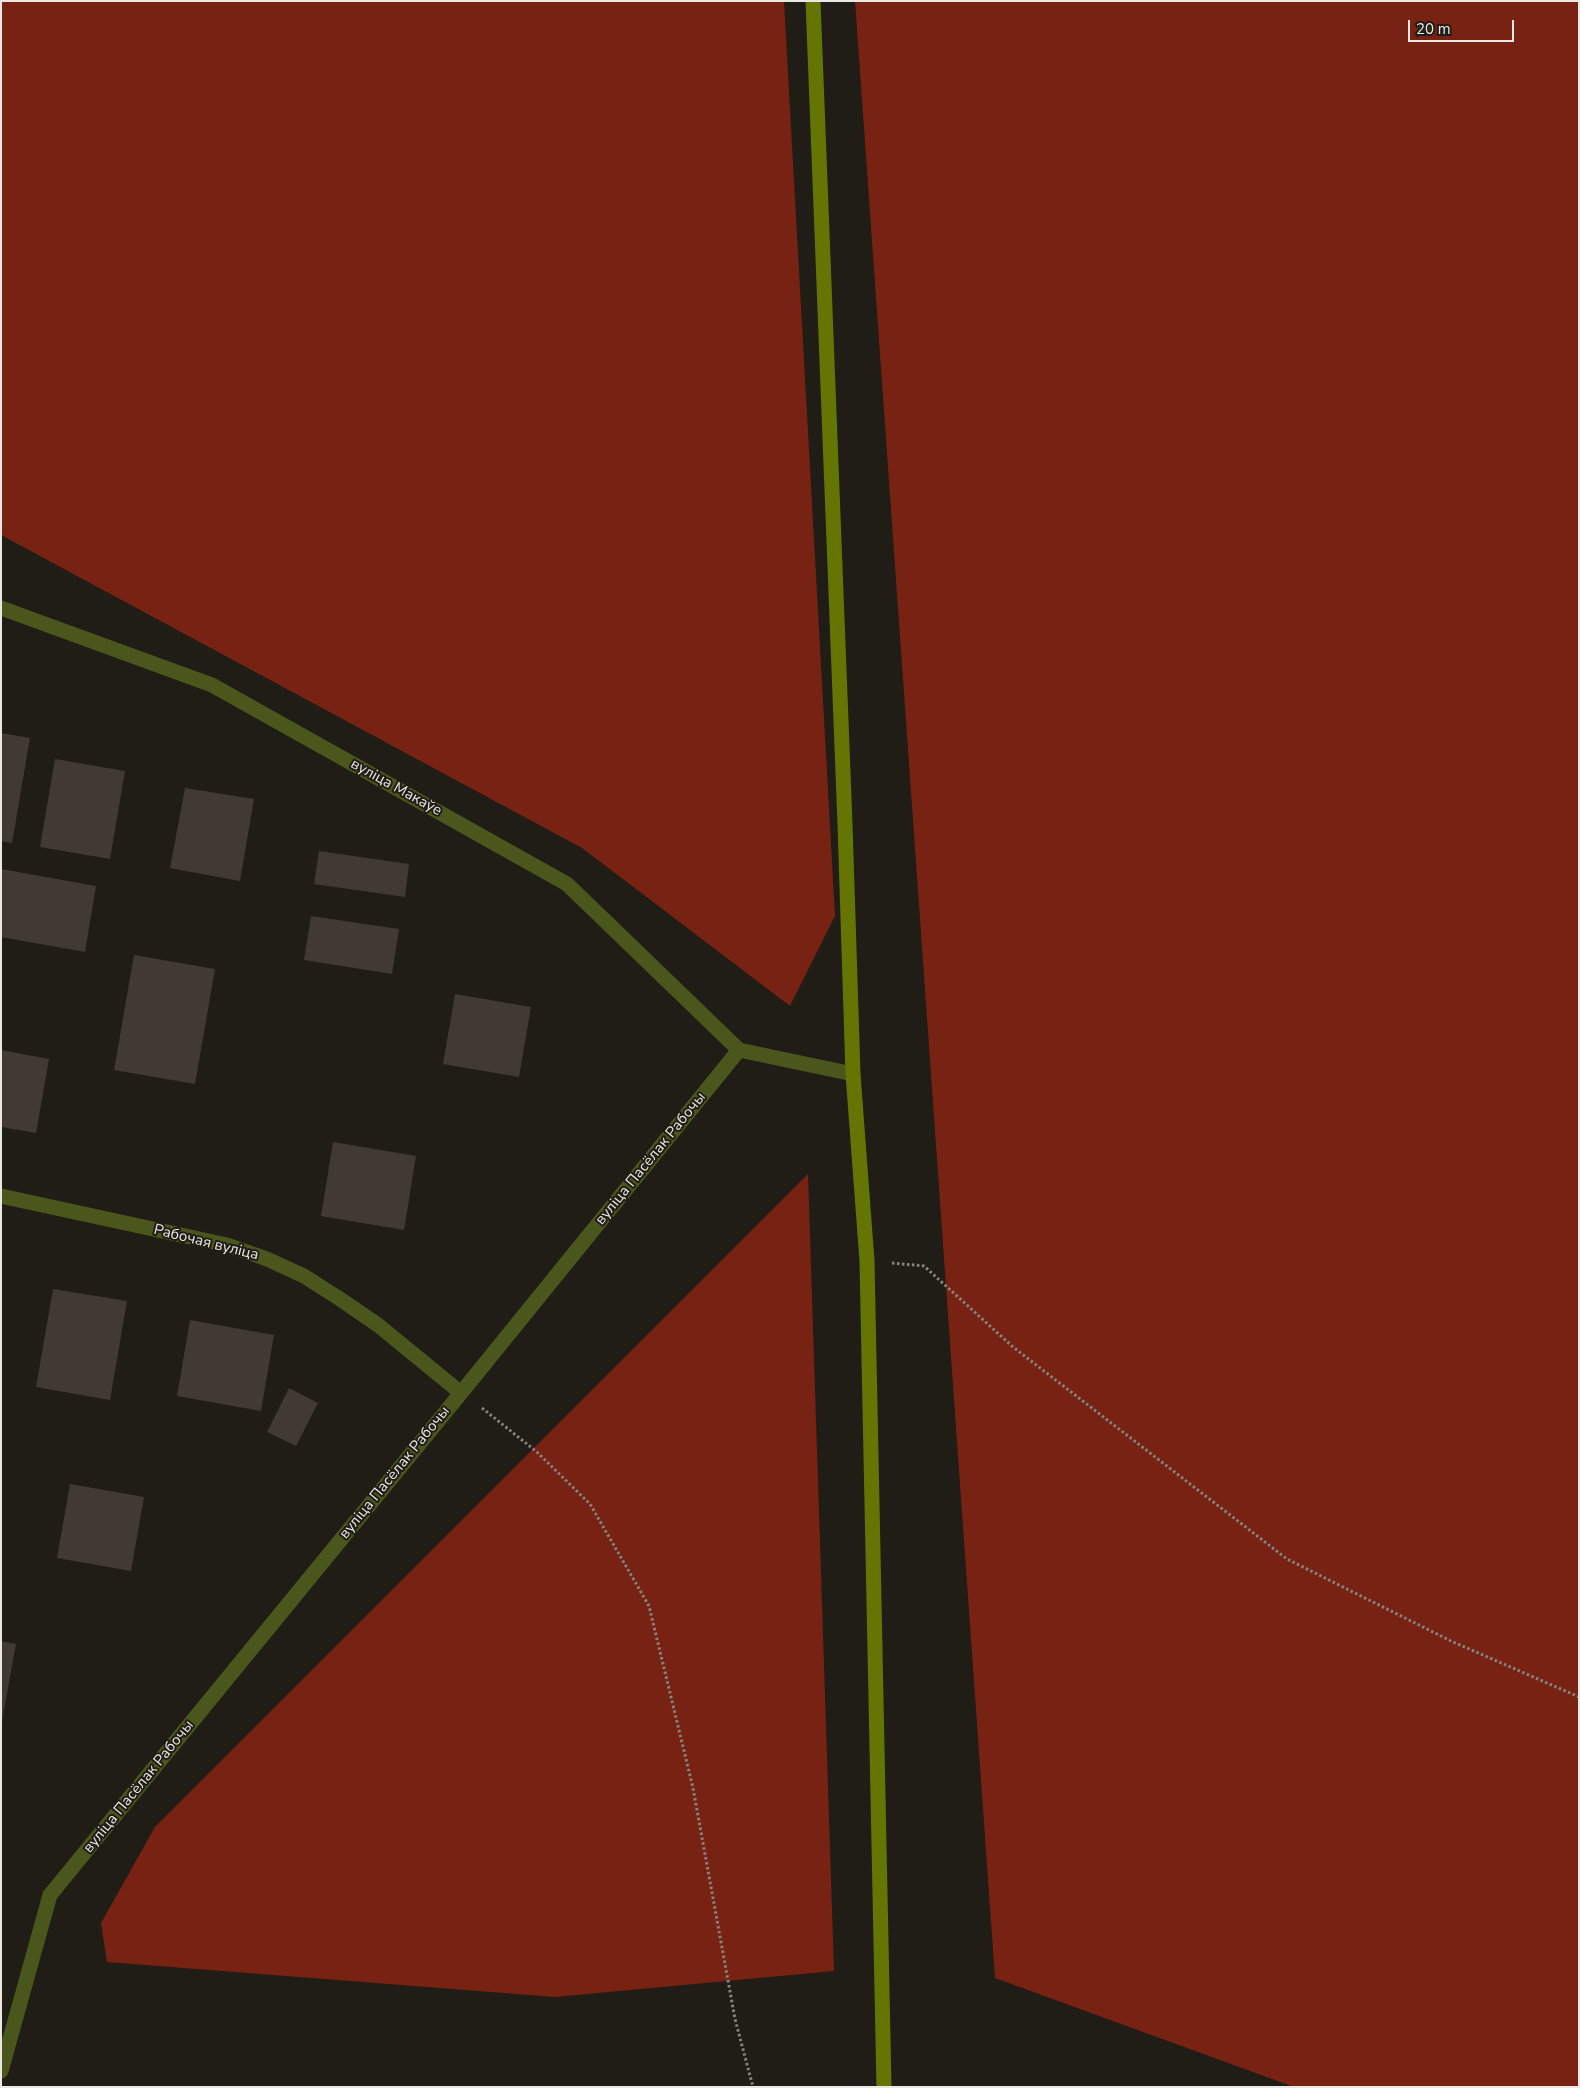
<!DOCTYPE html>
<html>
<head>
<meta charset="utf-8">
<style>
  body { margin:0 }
  #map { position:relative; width:1580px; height:2088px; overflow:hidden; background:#1f1d15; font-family:"Nunito Sans",sans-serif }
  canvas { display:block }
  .frame { position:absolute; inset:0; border:2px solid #eae8e3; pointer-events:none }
  .scale { position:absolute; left:1408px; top:20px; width:106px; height:22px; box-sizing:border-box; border:2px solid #eae8e3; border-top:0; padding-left:6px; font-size:15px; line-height:18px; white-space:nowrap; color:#eae8e3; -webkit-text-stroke:4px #1f1d15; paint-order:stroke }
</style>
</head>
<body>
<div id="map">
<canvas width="1580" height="2088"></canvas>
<div class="frame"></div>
<div class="scale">20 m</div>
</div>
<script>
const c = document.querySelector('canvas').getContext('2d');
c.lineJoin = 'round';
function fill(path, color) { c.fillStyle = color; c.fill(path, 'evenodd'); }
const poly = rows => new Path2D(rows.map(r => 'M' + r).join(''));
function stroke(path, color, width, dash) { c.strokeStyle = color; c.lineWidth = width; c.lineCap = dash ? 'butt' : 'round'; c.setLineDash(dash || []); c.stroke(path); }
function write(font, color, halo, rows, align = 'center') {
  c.font = font + ' "Nunito Sans",sans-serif'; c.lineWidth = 4; c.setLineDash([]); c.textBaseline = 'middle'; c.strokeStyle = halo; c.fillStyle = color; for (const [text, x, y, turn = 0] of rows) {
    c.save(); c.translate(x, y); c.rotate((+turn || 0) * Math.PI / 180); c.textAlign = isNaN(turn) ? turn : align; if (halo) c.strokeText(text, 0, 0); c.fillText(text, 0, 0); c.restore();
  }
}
fill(poly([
  [1,1,784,1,835,916,790,1006,582,848,1,535],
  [855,1,1579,1,1579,2087,1294,2087,995,1978],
  [808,1174,834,1971,555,1997,107,1962,101,1923,155,1827]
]), '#772212');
fill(poly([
  [1,733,30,738,12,843,1,841],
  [55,759,125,771,110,859,40,847],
  [185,788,254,799,240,881,170,868],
  [319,851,409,864,405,897,314,884],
  [1,869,96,886,85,952,1,937],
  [311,916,399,929,392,974,304,960],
  [134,955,215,969,195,1084,114,1070],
  [455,994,531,1007,519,1077,443,1064],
  [1,1050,49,1059,36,1133,1,1127],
  [333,1142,416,1156,404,1230,321,1216],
  [53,1289,127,1301,110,1400,36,1387],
  [190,1320,274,1335,261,1411,177,1396],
  [289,1388,318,1403,296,1446,267,1432],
  [70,1484,144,1497,131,1571,57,1558],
  [1,1641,16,1644,2,1721,1,1721]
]), '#413a34');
stroke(poly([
  [892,1263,924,1266,1013,1347,1287,1559,1451,1641,1579,1697],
  [482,1408,537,1452,590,1504,649,1606,693,1788,735,2019,753,2087]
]), '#86847e', 3, [2.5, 2.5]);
stroke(poly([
  [1,2071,50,1895]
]), '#4b561c', 15);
stroke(poly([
  [1,608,212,685,567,884,739,1050],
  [739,1050,853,1074],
  [1,1196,227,1245,267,1259,304,1276,340,1299,378,1325,461,1393],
  [50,1895,461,1393,739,1050]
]), '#4b561c', 15);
stroke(poly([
  [813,1,845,824,853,1074,867,1261,884,2087]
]), '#657504', 15);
write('15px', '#eae8e3', '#1f1d15', [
  ["вуліца Макаўе",396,788,29],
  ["вуліца Пасёлак Рабочы",651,1159,-51],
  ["Рабочая вуліца",206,1243,14],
  ["вуліца Пасёлак Рабочы",395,1473,-51],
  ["вуліца Пасёлак Рабочы",139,1787,-51]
]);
</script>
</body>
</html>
